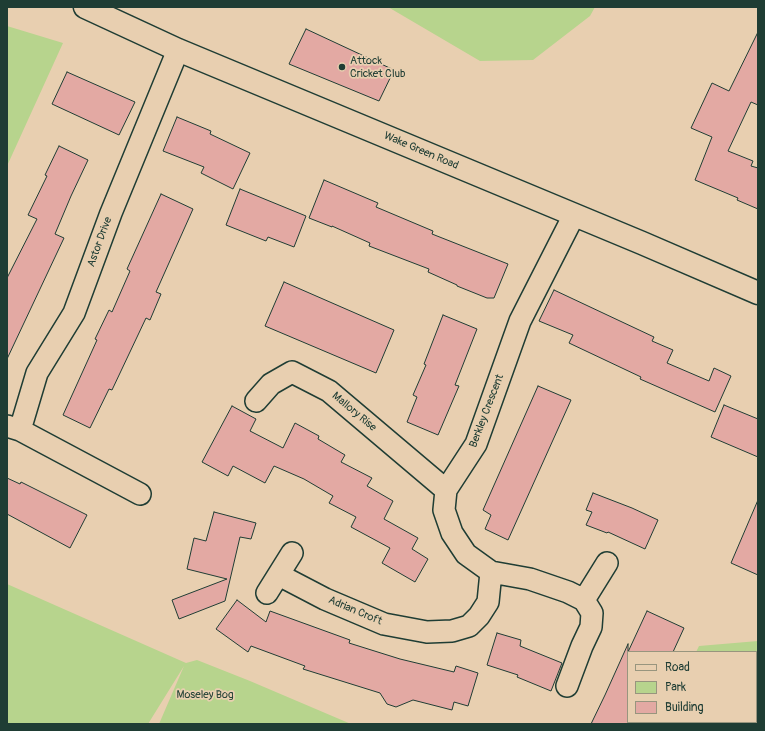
<!DOCTYPE html>
<html>
<head>
<meta charset="utf-8">
<style>
  body { margin:0 }
  #map { position:relative; width:765px; height:731px; overflow:hidden; background:#e8cfb0; font-family:Pangolin,sans-serif }
  canvas { display:block }
  .frame { position:absolute; inset:0; border:8px solid #1f3d34; pointer-events:none }
  .legend { position:absolute; left:627px; top:651px; width:130px; height:72px; box-sizing:border-box; background:#e8cfb0; border:1px solid #98957e; margin:0; padding:5px 7px; list-style:none; font-size:12px; color:#1f3d34 }
  .legend li { display:flex; align-items:center; gap:8px; height:20px }
  .legend b { width:20px; border:1px solid #98957e }
</style>
</head>
<body>
<div id="map">
<canvas width="765" height="731"></canvas>
<div class="frame"></div>
<ul class="legend">
<li><b style="height:5px;background:#e8cfb0"></b>Road</li>
<li><b style="height:11px;background:#b7d48d"></b>Park</li>
<li><b style="height:11px;background:#e3a9a3"></b>Building</li>
</ul>
</div>
<script>
const c = document.querySelector('canvas').getContext('2d');
c.lineJoin = 'round';
function fill(path, color) { c.fillStyle = color; c.fill(path, 'evenodd'); }
const poly = rows => new Path2D(rows.map(r => 'M' + r).join(''));
function stroke(path, color, width, dash) { c.strokeStyle = color; c.lineWidth = width; c.lineCap = dash ? 'butt' : 'round'; c.setLineDash(dash || []); c.stroke(path); }
function write(font, color, halo, rows, align = 'center') {
  c.font = font + ' Pangolin,sans-serif'; c.lineWidth = 3.5; c.setLineDash([]); c.textBaseline = 'middle'; c.strokeStyle = halo; c.fillStyle = color; for (const [text, x, y, turn = 0] of rows) {
    c.save(); c.translate(x, y); c.rotate((+turn || 0) * Math.PI / 180); c.textAlign = isNaN(turn) ? turn : align; if (halo) c.strokeText(text, 0, 0); c.fillText(text, 0, 0); c.restore();
  }
}
fill(poly([
  [388,7,595,7,590,16,533,60,480,61],
  [7,26,63,43,7,166],
  [7,584,186,663,197,660,250,681,351,724,159,724,184,666,148,724,7,724],
  [758,641,758,724,667,724,668,722,756,722,756,652,696,652,699,646]
]), '#b7d48d');
const building = poly([
  [306,29,394,70,379,101,289,64,306,29],
  [758,32,758,105,751,102,728,151,753,161,751,166,758,168,758,209,737,200,738,198,695,180,712,137,691,128,712,83,729,91,758,32],
  [67,72,135,102,119,135,52,104,67,72],
  [177,117,211,131,210,134,250,153,233,189,201,173,204,167,163,151,177,117],
  [59,146,88,160,71,196,55,234,64,238,7,359,7,278,37,219,28,215,47,176,45,175,59,146],
  [324,180,378,203,376,207,433,231,432,234,508,264,494,298,487,298,457,286,457,285,428,272,429,269,369,246,370,243,332,226,332,227,309,218,324,180],
  [240,189,306,216,294,247,268,237,266,241,226,225,240,189],
  [161,194,193,209,156,292,161,294,150,320,146,318,112,390,109,389,90,428,63,415,97,340,95,339,109,310,112,312,130,271,127,269,161,194],
  [284,282,394,330,376,373,265,326,284,282],
  [554,290,654,337,652,341,673,350,667,363,709,381,714,368,731,376,715,412,640,379,641,377,569,343,573,335,539,321,554,290],
  [443,315,477,329,455,385,459,386,438,435,407,422,417,397,413,395,426,365,424,364,443,315],
  [538,386,571,400,508,540,485,529,491,515,483,510,538,386],
  [724,405,758,419,758,457,711,437,724,405],
  [232,406,256,419,250,431,283,448,295,423,319,436,318,439,345,455,341,462,372,478,367,486,393,501,384,519,418,538,412,549,428,559,415,582,382,563,390,548,351,527,356,517,329,503,333,496,304,479,274,466,265,483,233,466,228,476,202,462,232,406],
  [7,478,20,484,21,482,87,515,70,548,7,514,7,478],
  [593,493,632,508,658,520,645,549,608,532,607,533,586,525,592,512,586,510,593,493],
  [758,500,758,575,731,563,758,500],
  [214,512,256,523,251,539,240,537,225,601,179,619,172,600,227,579,187,569,194,538,206,541,214,512],
  [237,600,266,622,270,611,350,640,349,643,400,659,454,672,456,666,478,673,468,706,454,702,452,710,413,700,396,707,387,704,380,693,303,669,305,666,251,646,248,652,216,629,237,600],
  [647,611,684,628,673,652,628,652,647,611],
  [497,633,521,640,520,646,562,663,551,691,517,677,518,675,487,665,497,633],
  [628,644,628,724,591,724,605,695,628,644]
]);
fill(building, '#e3a9a3');
stroke(building, '#1f3d34', 1);
const street = poly([
  [574,215,520,321,476,444,446,490,444,510,452,533,466,554,491,572,530,579,568,592,584,600,607,563],
  [256,401,271,384,292,372,329,391,446,490],
  [7,426,20,430,37,373,74,313,111,213,178,50],
  [20,430,140,494],
  [279,575,325,599,384,624,427,632,452,631,469,626,479,616,488,602,491,572],
  [267,593,292,553],
  [567,686,582,646,591,627,592,613,584,600]
]);
const secondary = poly([
  [85,7,178,50,642,243,758,293]
]);
stroke(street, '#1f3d34', 24);
stroke(secondary, '#1f3d34', 25);
stroke(street, '#e8cfb0', 21);
stroke(secondary, '#e8cfb0', 22);
for (const [x, y, r, color] of [
  [342,67,4,"#1f3d34"]
]) { const dot = new Path2D(); dot.arc(x, y, r, 0, 2 * Math.PI); c.fillStyle = color; c.fill(dot); stroke(dot, '#e8cfb0', 1.5); }
write('11px', '#1f3d34', '#e8cfb0', [
  ["Attock",350,61],
  ["Cricket Club",350,74]
], 'left');
write('11px', '#1f3d34', '#e8cfb0', [
  ["Wake Green Road",421,151,23],
  ["Astor Drive",100,242,-70],
  ["Berkley Crescent",487,411,-69],
  ["Mallory Rise",354,412,40],
  ["Adrian Croft",355,611,23]
]);
write('11px', '#274538', '#e8cfb0', [
  ["Moseley Bog",205,695]
]);
</script>
</body>
</html>
